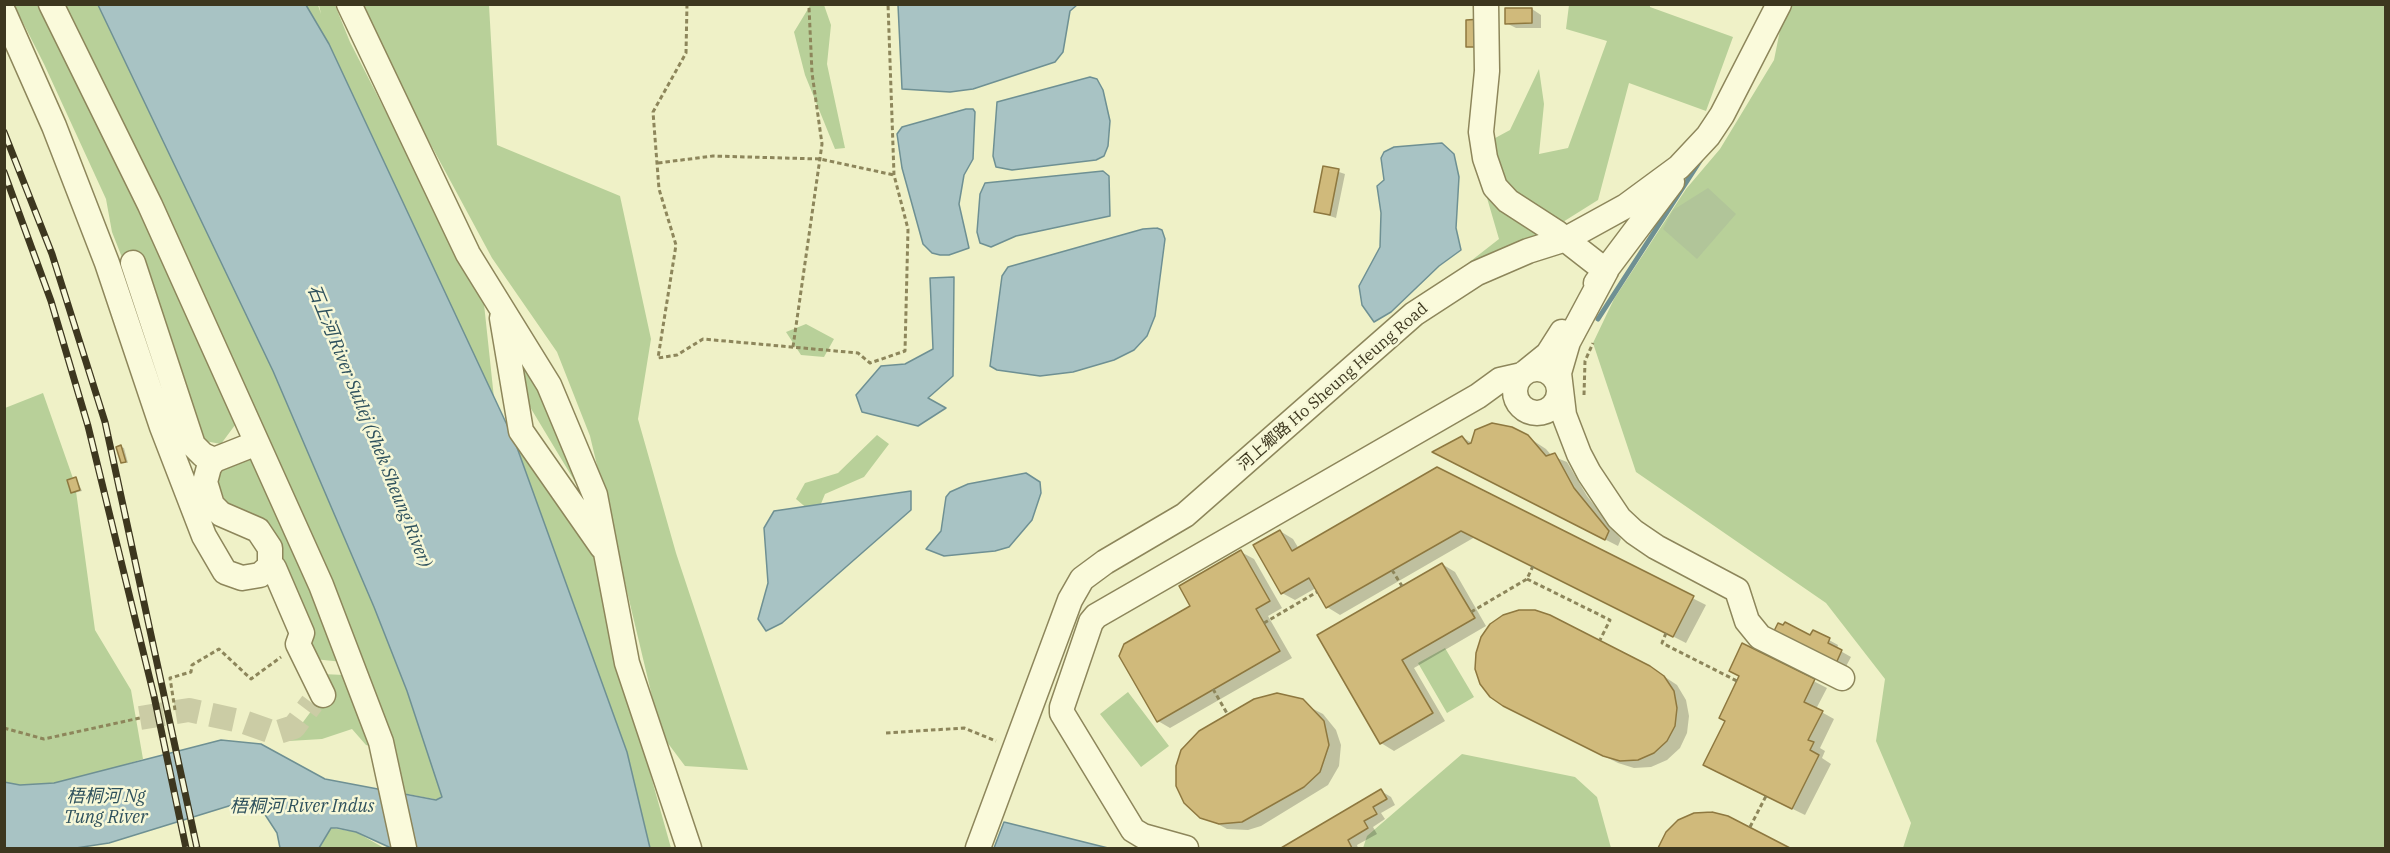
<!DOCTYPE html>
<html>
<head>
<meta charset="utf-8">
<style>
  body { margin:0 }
  #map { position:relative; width:2390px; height:853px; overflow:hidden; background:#eff1c7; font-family:"IBM Plex Serif",serif }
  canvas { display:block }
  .frame { position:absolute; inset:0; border:6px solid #3d371f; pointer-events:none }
</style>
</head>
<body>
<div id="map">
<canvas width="2390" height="853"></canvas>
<div class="frame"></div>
</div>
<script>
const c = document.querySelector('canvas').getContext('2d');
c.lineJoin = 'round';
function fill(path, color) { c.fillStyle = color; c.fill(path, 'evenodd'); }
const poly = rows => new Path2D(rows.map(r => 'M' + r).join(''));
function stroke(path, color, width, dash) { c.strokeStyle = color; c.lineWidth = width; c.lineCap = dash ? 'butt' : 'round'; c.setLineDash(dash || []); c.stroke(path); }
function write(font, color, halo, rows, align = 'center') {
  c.font = font + ' "IBM Plex Serif","Noto Sans SC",serif'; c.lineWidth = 5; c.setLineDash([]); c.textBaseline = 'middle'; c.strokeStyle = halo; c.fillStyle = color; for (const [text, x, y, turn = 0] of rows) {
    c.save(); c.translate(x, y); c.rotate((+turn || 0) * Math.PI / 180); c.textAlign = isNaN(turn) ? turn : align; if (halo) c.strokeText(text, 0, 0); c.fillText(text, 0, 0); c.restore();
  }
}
fill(poly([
  [811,4,824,5,831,25,827,64,845,148,835,149,805,75,794,32],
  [14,5,98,5,260,340,363,578,407,691,442,795,439,800,402,793,390,752,366,745,352,729,322,739,289,741,312,710,322,674,344,675,343,662,314,659,280,561,227,506,215,475,230,456,275,463,238,421,221,444,205,441,186,421,112,232,106,199,44,64],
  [306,5,318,5,321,14,319,5,335,5,350,42,484,304,494,398,329,44],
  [362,5,489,5,497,145,620,196,651,339,638,419,676,553,748,770,685,766,661,734,590,436,557,352,492,258,377,45],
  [1569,5,1650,5,1650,7,1733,37,1706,111,1629,83,1598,200,1523,247,1440,285,1499,239,1473,150,1510,130,1539,69,1544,104,1539,154,1568,148,1607,41,1566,29],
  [1785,5,2385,5,2385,848,1903,848,1911,823,1876,741,1885,679,1826,603,1636,472,1593,343,1614,299,1686,189,1720,149,1774,60],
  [806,324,834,339,824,357,801,355,786,332],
  [513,338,541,388,589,505,524,397],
  [43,393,75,484,95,630,131,690,143,759,85,777,39,786,20,785,5,782,5,408],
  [877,435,889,444,864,477,825,494,816,516,796,499,805,483,838,473],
  [515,442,599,555,616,651,671,848,650,848,627,752],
  [1445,648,1474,697,1447,713,1418,663],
  [1128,692,1169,746,1141,767,1100,714],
  [1462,754,1575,777,1597,797,1611,848,1363,848,1367,836],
  [331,828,356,832,384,848,319,848]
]), '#b8d099');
fill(poly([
  [1708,188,1736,214,1697,259,1663,229,1673,210]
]), '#b1c599');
const water = poly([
  [98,5,306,5,329,44,515,442,627,752,650,848,391,848,356,832,337,828,331,828,319,848,280,848,277,833,264,813,255,806,244,804,232,805,109,843,76,848,5,848,4,782,20,785,54,783,221,740,261,744,325,779,436,800,442,797,407,691,374,607,273,371,98,5],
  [898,5,898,4,1077,5,1070,11,1063,52,1055,62,973,89,950,92,902,89,898,5],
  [1090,77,1097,79,1103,90,1110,121,1108,146,1104,156,1096,160,1012,170,996,167,993,156,997,102,1090,77],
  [966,109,973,109,975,112,973,159,964,175,959,204,969,248,949,255,940,255,932,253,923,244,902,168,897,134,902,127,966,109],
  [1442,143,1454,154,1459,177,1456,228,1461,250,1439,266,1391,312,1374,322,1362,305,1359,286,1380,247,1381,213,1377,186,1384,180,1381,158,1384,152,1394,147,1442,143],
  [1103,171,1109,176,1110,216,1016,236,991,247,980,243,977,232,980,194,985,183,1103,171],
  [1157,228,1162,230,1165,239,1155,316,1147,336,1134,350,1114,360,1073,372,1040,376,997,370,990,366,1002,276,1008,267,1143,229,1157,228],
  [954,277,953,376,928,398,946,408,918,426,862,412,856,395,881,366,905,364,933,349,930,278,954,277],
  [1026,473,1040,482,1041,493,1032,520,1009,547,995,551,944,556,926,549,941,531,946,497,950,492,968,484,1026,473],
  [911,491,911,510,782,623,766,631,758,619,768,583,764,528,774,511,911,491],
  [1004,822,1108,848,994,848,1004,822]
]);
fill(water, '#a8c3c4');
stroke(water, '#6e9093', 1.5);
fill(poly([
  [1532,9,1541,15,1541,28,1516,28,1506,23],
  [1324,167,1345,174,1336,218,1315,211],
  [1520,432,1546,449,1552,456,1567,462,1587,496,1621,539,1618,546,1447,459,1462,437,1472,443],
  [121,447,124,448,128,463,122,462],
  [1437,469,1706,605,1686,643,1475,537,1340,615,1327,607,1316,588,1295,600,1282,593,1280,531,1293,539,1299,549],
  [76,478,82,491,74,493,72,492],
  [1241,552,1254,559,1282,608,1268,616,1292,658,1170,728,1158,721],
  [1442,564,1455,572,1486,626,1414,668,1445,721,1394,751,1381,743,1319,636],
  [1784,627,1829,640,1838,645,1837,649,1851,657,1843,672],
  [1743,645,1827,688,1816,709,1834,719,1820,748,1825,751,1822,758,1831,764,1805,815,1717,772,1727,721,1741,676],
  [1650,667,1677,685,1686,700,1689,716,1687,733,1680,748,1667,760,1651,767,1634,768,1618,763,1518,713],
  [1286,695,1323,714,1336,730,1341,745,1339,766,1328,785,1261,826,1248,830,1227,829,1192,810,1183,750,1193,738,1255,701],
  [1381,791,1391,797,1395,805,1381,813,1385,819,1373,827,1377,834,1357,845,1358,848,1283,848],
  [1667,833,1780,843,1789,848,1659,848]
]), '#0003');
stroke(poly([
  [1598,319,1700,161]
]), '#6e9093', 5);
const building = poly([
  [1505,8,1532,8,1532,23,1505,24,1505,8],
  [1482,19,1482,47,1466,47,1466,20,1482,19],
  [1323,166,1339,169,1330,215,1314,212,1323,166],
  [1492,423,1512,427,1528,435,1546,456,1555,453,1574,488,1609,531,1605,540,1432,452,1462,436,1468,444,1471,443,1475,430,1492,423],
  [121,445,126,462,121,463,116,447,121,445],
  [1437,467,1694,596,1673,637,1461,531,1326,608,1309,578,1281,594,1253,545,1280,530,1292,551,1437,467],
  [76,477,80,490,71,493,67,480,76,477],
  [1241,550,1270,601,1256,609,1280,651,1157,722,1119,656,1124,644,1190,606,1179,586,1241,550],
  [1442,563,1475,618,1402,660,1433,713,1380,744,1317,635,1442,563],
  [1519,610,1535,610,1550,615,1650,666,1664,676,1674,691,1677,708,1675,726,1667,741,1654,753,1638,760,1620,761,1603,756,1503,706,1490,697,1480,684,1475,669,1476,653,1481,637,1490,624,1503,615,1519,610],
  [1785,622,1810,635,1813,630,1830,638,1828,643,1842,650,1834,668,1771,637,1778,623,1783,625,1785,622],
  [1742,643,1815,679,1804,702,1823,711,1808,740,1814,742,1810,750,1819,755,1792,809,1703,765,1725,721,1719,718,1739,676,1729,671,1742,643],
  [1277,693,1303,699,1324,721,1329,745,1320,772,1304,787,1242,822,1219,824,1200,818,1184,803,1176,786,1176,766,1181,750,1199,731,1254,699,1277,693],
  [1381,789,1387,799,1373,807,1377,814,1364,821,1368,828,1348,840,1352,848,1281,848,1381,789],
  [1712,812,1728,816,1790,848,1658,848,1666,832,1678,820,1694,813,1712,812]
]);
fill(building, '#d0ba7b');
stroke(building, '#8e783f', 1.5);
stroke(poly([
  [140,718,189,710,244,722,275,733,294,727,312,703]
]), '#cbcca5', 24, [24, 12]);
const minor = poly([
  [51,4,150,205,321,585,381,742,404,848],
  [349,4,468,254,549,385,595,495,627,663,689,848],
  [1486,4,1487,71,1481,132,1485,158,1495,187,1508,201,1556,232,1606,271],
  [4,13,54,126,107,263,162,427,204,536,225,572,242,578,260,575,270,566,274,568,302,633,298,644,323,695],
  [133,263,193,445,203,455,214,460],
  [1606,271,1568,342,1559,373,1564,415,1579,454,1589,473,1619,518,1634,532,1656,547,1737,590,1747,621,1760,637,1842,678],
  [1596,283,1672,182],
  [502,318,521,431,602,547],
  '1515 391a22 22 0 1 1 44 0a22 22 0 1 1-44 0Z',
  [1527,371,1548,354,1562,332],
  [257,443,214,460,209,467,205,482,212,505,221,514,258,530,270,548,270,566],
  [978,848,1070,600,1082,579,1105,562,1185,515,1414,314,1477,273,1528,251,1566,239,1626,206,1679,167,1708,136,1722,115,1779,4],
  [1186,848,1143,836,1133,830,1062,713,1062,707,1091,622,1096,616,1478,396,1500,380,1522,375]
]);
stroke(minor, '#8d865b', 27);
stroke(poly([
  [679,4,818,4],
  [687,4,686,53,653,112,659,189,676,245,658,358,677,355,703,339,858,353,870,363,905,351,908,229,894,175,888,4],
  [658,163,713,156,820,159,894,175],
  [793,347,822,144,812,73,809,7],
  [1584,395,1585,361,1593,343],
  [1392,570,1402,586],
  [1527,579,1610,620,1600,640],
  [1471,612,1527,579,1533,566],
  [1264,623,1317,592],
  [1666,633,1662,643,1737,681],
  [1213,689,1228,715],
  [175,710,170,678,191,672,192,665,219,649,251,679,281,657],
  [4,728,44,739,140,718],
  [886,733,964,728,996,741],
  [1750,827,1766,796]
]), '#8d865b', 3, [4.5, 3]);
stroke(minor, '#fafadb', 24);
const rail = poly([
  [4,132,52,254,105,422,197,848],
  [4,172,51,301,88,426,154,696,186,848]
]);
stroke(rail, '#3d371f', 7);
stroke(rail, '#f6f7d7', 4.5, [14]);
write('16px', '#3d371f', '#f6f7d7', [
  ["河上鄉路 Ho Sheung Heung Road",1333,387,-41]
]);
write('italic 18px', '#2e515d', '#f6f7d7', [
  ["石上河 River Sutlej (Shek Sheung River)",369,426,68],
  ["梧桐河 Ng",106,797],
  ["Tung River",106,818],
  ["梧桐河 River Indus",302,807]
]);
</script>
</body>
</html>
